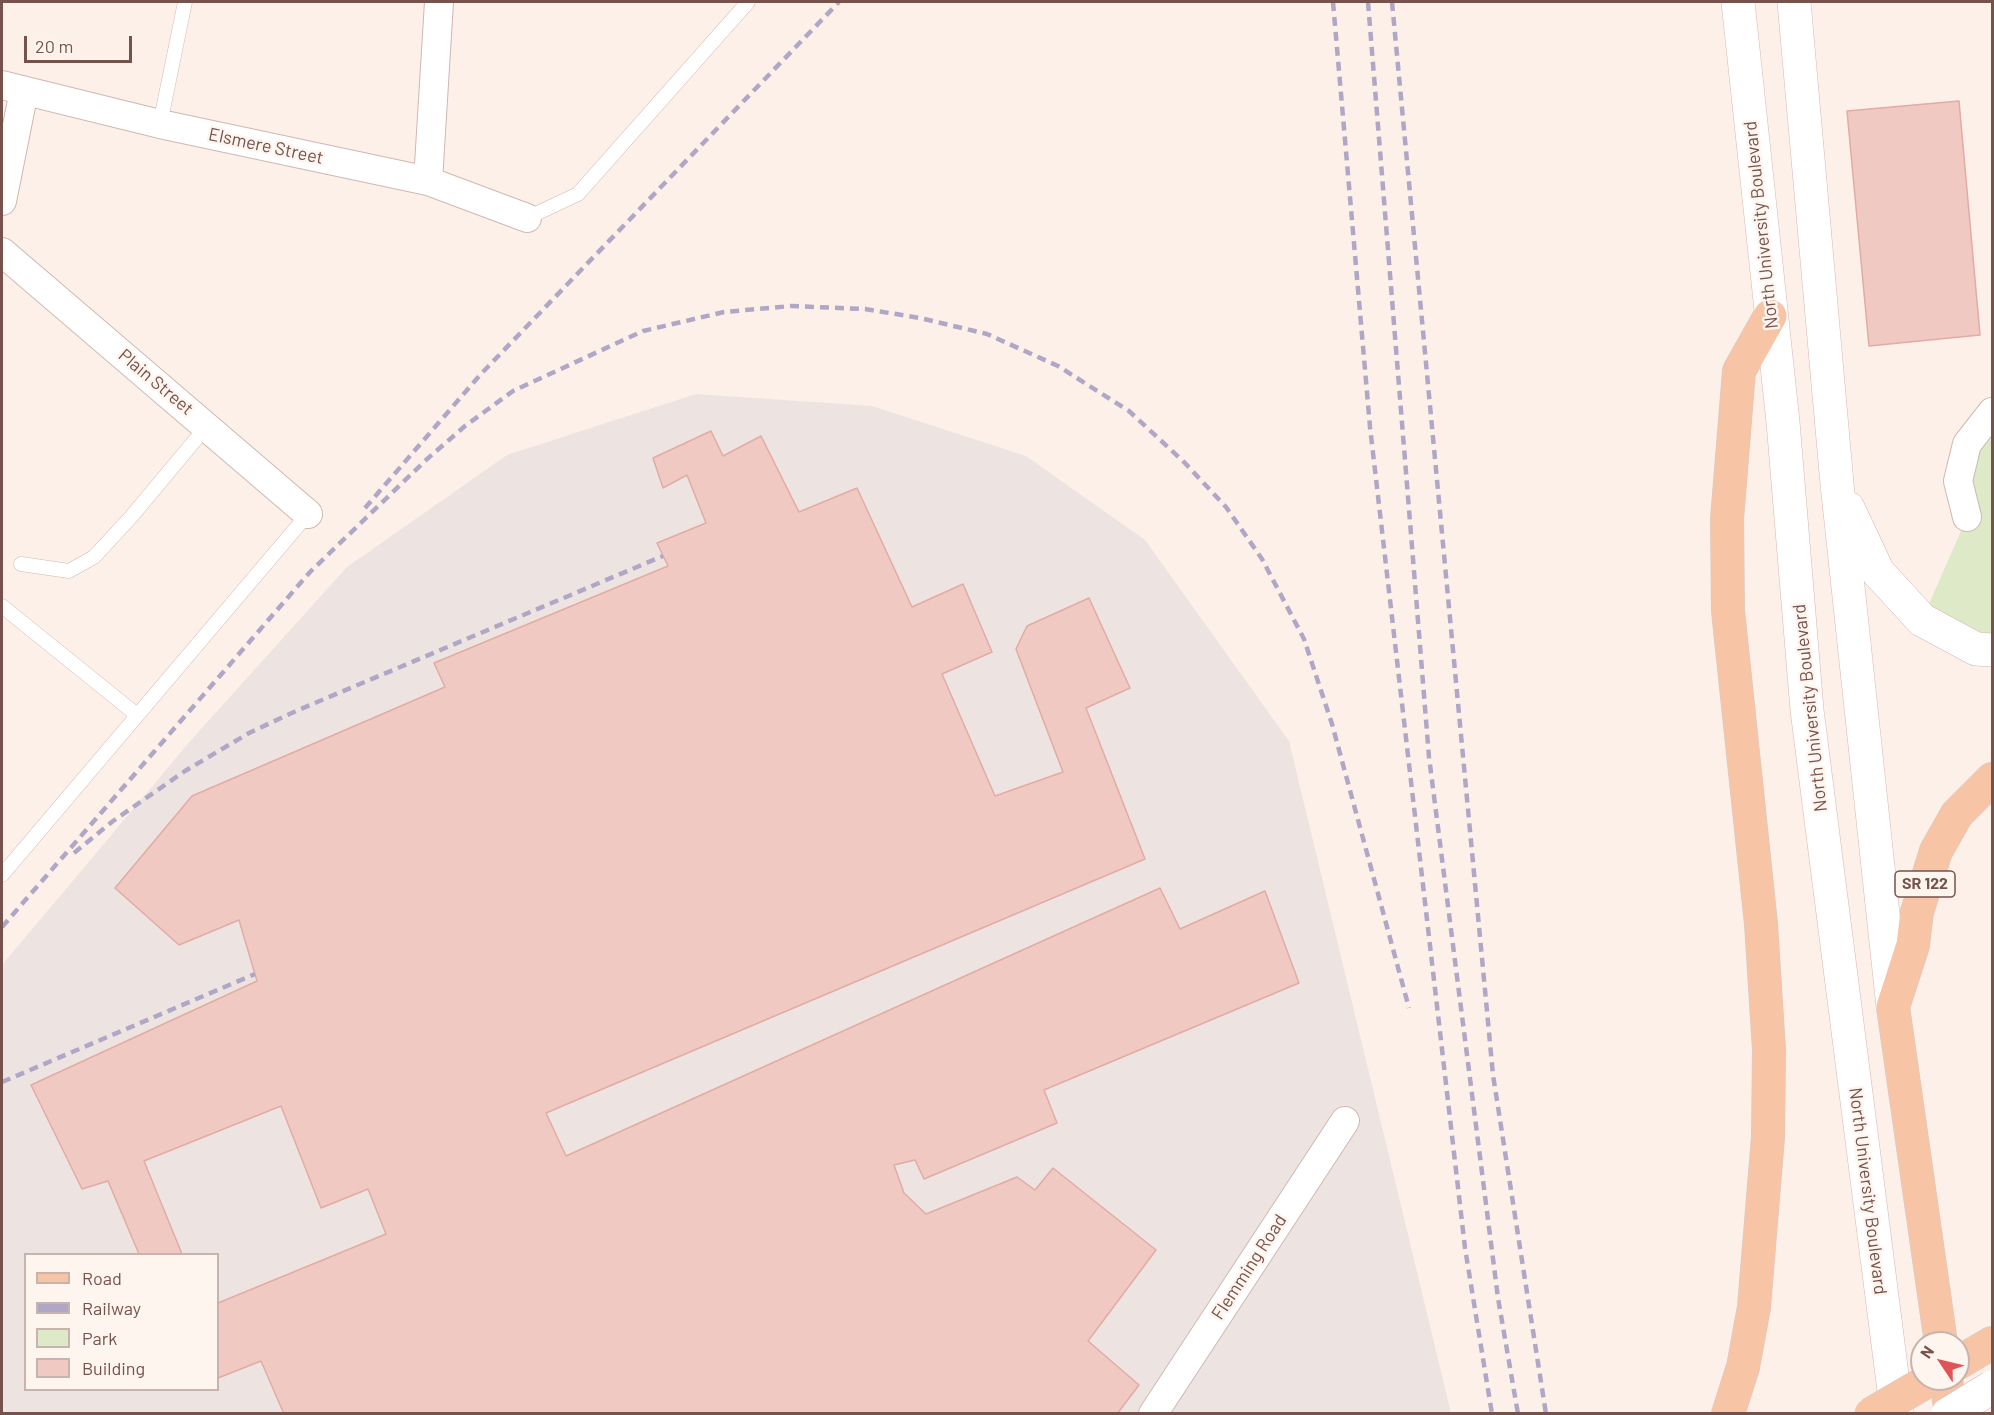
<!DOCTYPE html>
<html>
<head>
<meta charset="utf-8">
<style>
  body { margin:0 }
  #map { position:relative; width:1994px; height:1415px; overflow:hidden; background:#fcf0e9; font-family:Barlow,sans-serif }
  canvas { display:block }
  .frame { position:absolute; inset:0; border:3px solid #76524d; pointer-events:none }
  .legend { position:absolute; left:24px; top:1253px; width:195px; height:138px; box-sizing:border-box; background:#fef5ef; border:2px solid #c8b4ae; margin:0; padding:8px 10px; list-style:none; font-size:18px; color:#76524d }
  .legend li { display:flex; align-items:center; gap:12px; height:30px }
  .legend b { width:30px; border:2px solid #c8b4ae }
  .north { position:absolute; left:1910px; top:1331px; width:60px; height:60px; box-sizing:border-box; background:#fef5ef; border:2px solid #c8b4ae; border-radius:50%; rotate:305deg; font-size:16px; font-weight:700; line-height:24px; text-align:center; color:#76524d }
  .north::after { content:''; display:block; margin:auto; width:21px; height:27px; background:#e05457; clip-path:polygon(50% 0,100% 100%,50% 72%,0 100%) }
  .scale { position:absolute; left:24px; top:36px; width:108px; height:27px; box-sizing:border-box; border:3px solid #76524d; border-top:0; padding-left:8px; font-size:18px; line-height:21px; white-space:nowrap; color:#76524d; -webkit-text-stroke:4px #fef5ef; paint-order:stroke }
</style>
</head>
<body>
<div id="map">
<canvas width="1994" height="1415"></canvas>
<div class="frame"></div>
<ul class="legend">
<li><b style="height:8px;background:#f7c4a5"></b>Road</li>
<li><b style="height:8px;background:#b0a7c6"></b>Railway</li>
<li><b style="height:16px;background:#dde9c7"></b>Park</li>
<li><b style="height:16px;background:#f0c9c2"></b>Building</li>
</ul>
<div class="north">N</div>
<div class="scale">20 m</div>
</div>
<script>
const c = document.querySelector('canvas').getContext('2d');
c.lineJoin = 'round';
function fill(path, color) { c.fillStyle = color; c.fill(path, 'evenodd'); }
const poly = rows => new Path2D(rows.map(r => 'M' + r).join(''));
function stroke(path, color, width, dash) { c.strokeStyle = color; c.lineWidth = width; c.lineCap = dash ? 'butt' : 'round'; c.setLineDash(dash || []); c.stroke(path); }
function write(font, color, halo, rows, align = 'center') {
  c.font = font + ' Barlow,sans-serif'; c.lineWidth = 5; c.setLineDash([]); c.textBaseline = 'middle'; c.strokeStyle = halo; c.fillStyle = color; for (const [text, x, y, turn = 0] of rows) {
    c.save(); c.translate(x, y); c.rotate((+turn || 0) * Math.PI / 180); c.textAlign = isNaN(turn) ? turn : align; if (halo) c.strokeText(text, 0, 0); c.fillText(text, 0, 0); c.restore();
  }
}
fill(poly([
  [696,394,872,406,1026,456,1145,540,1289,741,1451,1413,2,1414,2,965,192,739,347,567,507,455],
  [26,1254,218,1254,218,1390,26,1390]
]), '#ede4e2');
fill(poly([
  [1992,412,1992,650,1922,620,1967,517,1958,481]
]), '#dde9c7');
const building = poly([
  [1959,101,1980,335,1869,346,1847,111,1959,101],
  [711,431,723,456,761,436,799,512,857,488,912,607,963,584,992,652,942,674,995,796,1063,772,1016,649,1027,626,1089,598,1130,688,1086,708,1145,859,546,1113,566,1156,1160,888,1180,929,1265,891,1299,983,1044,1090,1057,1123,924,1179,915,1160,894,1165,904,1193,926,1214,1017,1177,1035,1190,1053,1168,1156,1250,1088,1341,1139,1385,1117,1414,284,1414,261,1361,218,1378,218,1303,386,1234,368,1189,321,1208,281,1106,144,1161,182,1254,139,1254,108,1181,82,1189,31,1085,257,981,239,920,179,945,115,888,192,796,445,687,434,663,668,566,657,543,706,523,687,475,663,488,653,458,711,431]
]);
fill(building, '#f0c9c2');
stroke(building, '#e2aba3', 1.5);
const service = poly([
  [160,124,185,2],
  [527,218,578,194,748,2],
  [21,564,69,571,94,557,131,517,207,426],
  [2,606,137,715],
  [2,875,308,514]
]);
const minor = poly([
  [2,85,160,124,428,181,527,218],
  [428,181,439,2],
  [2,201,24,91],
  [2,252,308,514],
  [1967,517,1958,481,1967,444,1992,412],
  [1153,1414,1345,1121]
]);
const secondary = poly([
  [1738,2,1783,422,1807,710,1897,1414],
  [1794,2,1837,484,1893,1007],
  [1848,508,1878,572,1922,620,1976,649,1992,650]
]);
const primary = poly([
  [1941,1343,1893,1007,1913,945,1917,912,1936,851,1957,814,1992,779],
  [1958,1363,1992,1343],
  [1946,1379,1951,1414],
  [1728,1414,1743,1367,1754,1307,1768,1137,1769,1050,1761,924,1728,611,1727,519,1739,371,1770,316]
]);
stroke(service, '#d0b8b1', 15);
stroke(minor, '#d0b8b1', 30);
stroke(secondary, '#d5b8b2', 34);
stroke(primary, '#d6cbca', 34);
stroke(service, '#fff', 14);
stroke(minor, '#fff', 28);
stroke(secondary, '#fff', 33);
stroke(primary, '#f7c4a5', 33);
stroke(poly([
  [1333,2,1370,427,1465,1248,1492,1414],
  [1368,2,1429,757,1498,1298,1518,1414],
  [1392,2,1493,1075,1546,1414],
  [365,508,480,375,839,2],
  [74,853,113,821,185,771,249,733,296,711,663,556],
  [2,927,310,572,426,460,465,426,513,391,643,331,724,312,791,306,865,309,920,318,987,334,1058,366,1129,411,1184,462,1226,507,1262,559,1304,639,1332,724,1409,1008],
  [2,1082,255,974]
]), '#b0a7c6', 4.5, [9, 6]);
const secondaryBridge = poly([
  [1948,1414,1992,1387]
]);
const primaryBridge = poly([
  [1871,1414,1931,1379]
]);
stroke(secondaryBridge, '#d5b8b2', 34, []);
stroke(primaryBridge, '#d6cbca', 34, []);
stroke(secondaryBridge, '#fff', 33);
stroke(primaryBridge, '#f7c4a5', 33);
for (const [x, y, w] of [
  [1925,884,60]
]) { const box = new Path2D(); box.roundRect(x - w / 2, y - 13, w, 26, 4.5); c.fillStyle = '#fef5ef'; c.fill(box); stroke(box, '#76524d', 1.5); }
write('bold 16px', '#76524d', null, [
  ["SR 122",1925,884]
]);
write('18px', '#76524d', '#fef5ef', [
  ["Elsmere Street",266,146,12],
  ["North University Boulevard",1761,225,-96],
  ["Plain Street",156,382,40],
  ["North University Boulevard",1810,708,-96],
  ["North University Boulevard",1868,1191,83],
  ["Flemming Road",1249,1267,-57]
]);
</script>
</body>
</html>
